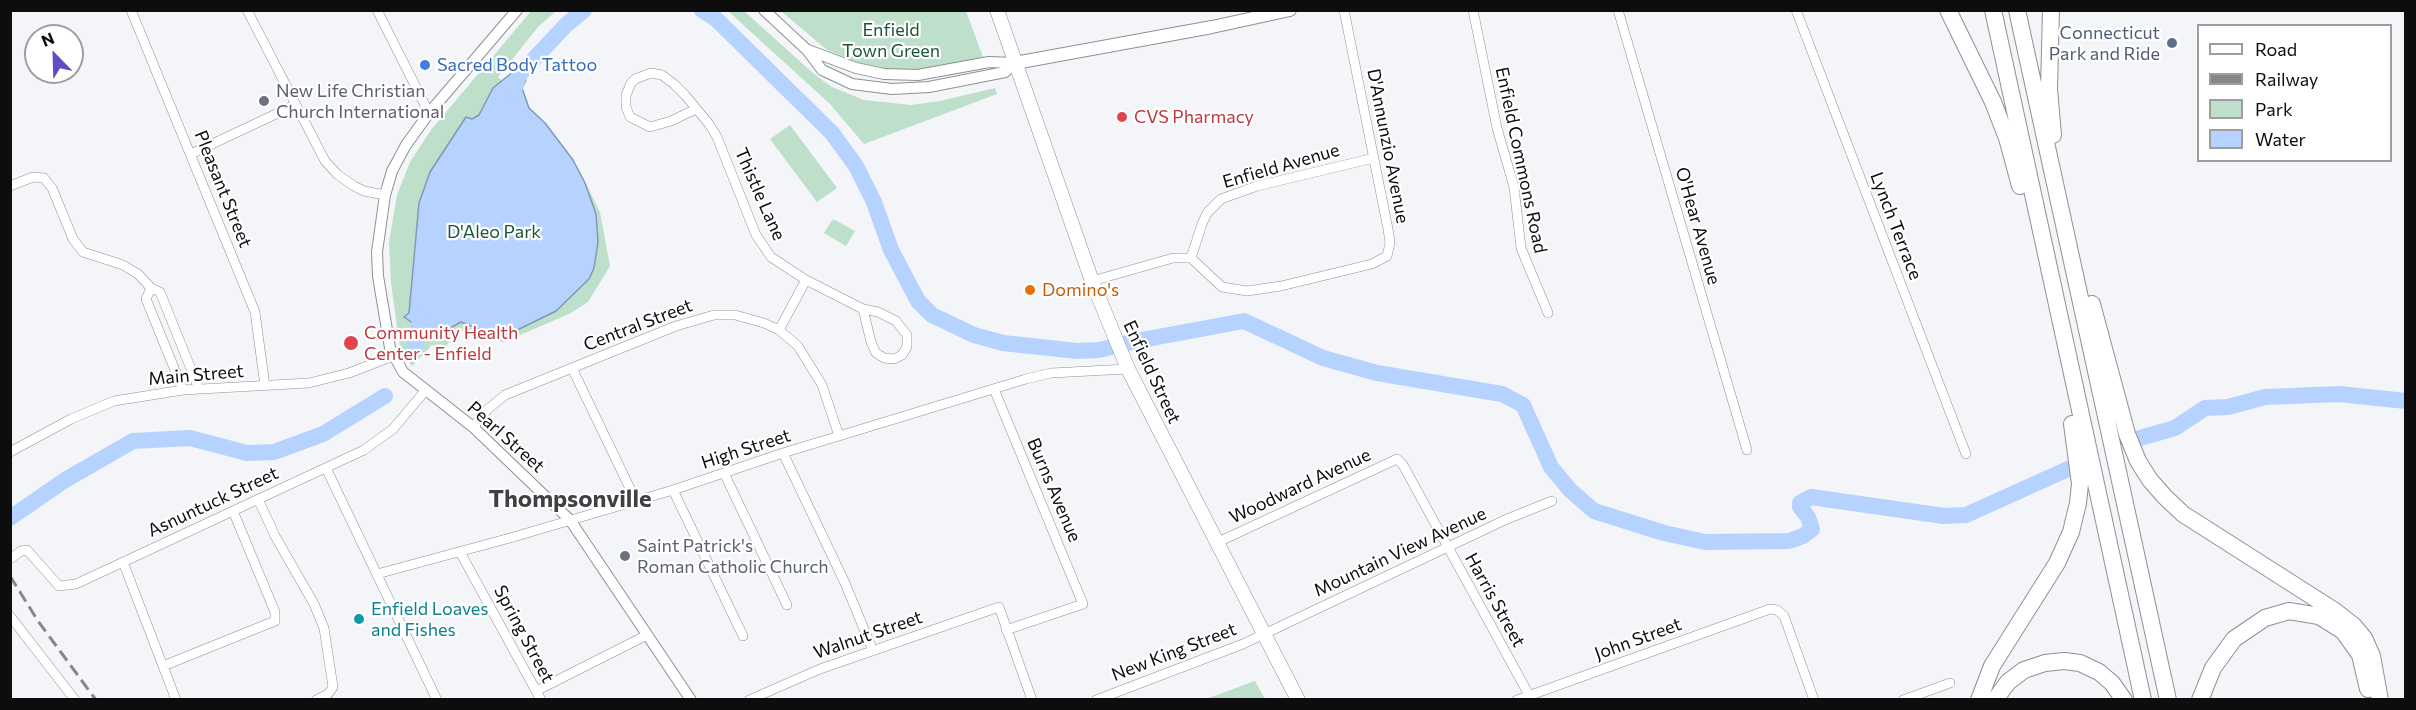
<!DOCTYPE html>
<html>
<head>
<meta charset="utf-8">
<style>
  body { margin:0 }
  #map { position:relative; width:2416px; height:710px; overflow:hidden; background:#f4f5f9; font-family:Commissioner,sans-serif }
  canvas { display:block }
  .frame { position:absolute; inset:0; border:12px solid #0d0d0e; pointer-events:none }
  .legend { position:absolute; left:2197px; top:24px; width:195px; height:138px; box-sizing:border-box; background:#fff; border:2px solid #9e9e9f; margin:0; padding:8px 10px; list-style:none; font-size:18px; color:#0d0d0e }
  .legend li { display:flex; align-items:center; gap:12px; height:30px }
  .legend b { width:30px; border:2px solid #9e9e9f }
  .north { position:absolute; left:24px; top:24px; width:60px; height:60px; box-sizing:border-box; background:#fff; border:2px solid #9e9e9f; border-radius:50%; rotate:337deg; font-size:16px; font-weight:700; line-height:24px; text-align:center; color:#0d0d0e }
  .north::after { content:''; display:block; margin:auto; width:21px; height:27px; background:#644ac3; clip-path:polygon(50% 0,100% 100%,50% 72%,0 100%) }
</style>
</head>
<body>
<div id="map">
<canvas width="2416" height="710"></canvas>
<div class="frame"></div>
<ul class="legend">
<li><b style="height:8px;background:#fff"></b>Road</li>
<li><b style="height:8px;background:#87878a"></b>Railway</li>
<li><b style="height:16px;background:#bedfc9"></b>Park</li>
<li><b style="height:16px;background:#b5d3fe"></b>Water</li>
</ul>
<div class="north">N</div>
</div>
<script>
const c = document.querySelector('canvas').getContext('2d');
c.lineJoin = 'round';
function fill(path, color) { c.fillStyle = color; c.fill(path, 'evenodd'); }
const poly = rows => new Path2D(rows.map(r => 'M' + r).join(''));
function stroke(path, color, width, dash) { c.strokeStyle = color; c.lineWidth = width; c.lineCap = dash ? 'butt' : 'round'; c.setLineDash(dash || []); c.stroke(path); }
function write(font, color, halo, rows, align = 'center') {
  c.font = font + ' Commissioner,sans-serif'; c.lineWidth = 4.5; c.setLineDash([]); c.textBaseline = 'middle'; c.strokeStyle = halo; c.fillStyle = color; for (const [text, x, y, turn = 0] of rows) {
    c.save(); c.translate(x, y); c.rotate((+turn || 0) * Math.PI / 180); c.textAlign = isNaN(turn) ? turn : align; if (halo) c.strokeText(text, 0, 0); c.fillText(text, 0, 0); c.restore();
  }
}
fill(poly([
  [531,11,556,11,538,27,498,77,548,126,580,172,600,212,610,266,588,302,569,314,504,342,479,337,457,329,444,350,432,345,412,366,400,348,391,283,389,242,397,195,410,162,431,130],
  [728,11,744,11,814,74,832,87,864,100,911,105,940,101,995,88,997,94,864,144,830,104],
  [781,11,966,11,983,57,921,71,872,68,827,50],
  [790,125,837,188,817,202,770,139],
  [833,219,855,231,846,246,824,233],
  [1255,681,1265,699,1206,699]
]), '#bedfc9');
const water = poly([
  [514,71,526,80,522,88,529,108,545,123,573,160,585,183,596,214,598,242,594,268,589,279,556,311,501,338,461,322,452,327,447,338,412,332,414,324,404,317,409,313,419,203,430,172,466,117,472,119,479,115,493,88,514,71]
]);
fill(water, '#b5d3fe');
stroke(water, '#8398b6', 1.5);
stroke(poly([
  [702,10,716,19,832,133,856,166,874,202,891,250,918,301,932,315,974,335,1003,343,1077,351,1099,350,1136,341,1244,321,1323,358,1377,373,1502,394,1523,405,1551,467,1570,490,1594,511,1664,533,1705,542,1789,541,1803,536,1812,529,1808,517,1800,507,1800,503,1811,497,1944,516,1966,515,2068,469],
  [512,96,519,75,566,25,584,10],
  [415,348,416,332,425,312],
  [2140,438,2175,428,2205,408,2228,407,2265,397,2339,394,2406,401],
  [10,518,65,480,133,441,190,438,247,453,274,452,323,434,385,396]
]), '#b5d3fe', 16);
const minor = poly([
  [131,10,255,312,265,386],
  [247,10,325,161,338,175,354,186,364,191,385,195],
  [377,10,429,113],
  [1473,10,1497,128,1514,187,1521,248,1548,313],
  [1618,10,1747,450],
  [1796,10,1966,454],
  [696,109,671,121,650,127,630,117,626,107,626,95,631,83,635,79,651,73,662,75,674,84,685,95,709,124,717,137,756,235,771,257,806,280,863,309,878,312,896,321,907,335,907,347,902,355,894,359,884,358,876,353,871,342,863,309],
  [191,154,295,105],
  [10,186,33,177,44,178,52,188,73,239,83,252,123,265,138,274,151,288,160,292,199,389],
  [1191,258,1222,287,1247,291,1281,286,1372,264,1387,256,1390,243,1388,229,1344,10],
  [1191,258,1202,224,1207,213,1221,199,1257,186,1374,158],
  [1092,281,1173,258,1191,258],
  [151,288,146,299,183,390],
  [779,330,806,280],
  [572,368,636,501],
  [994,389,1083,604,1006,630],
  [473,427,488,409,505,395,676,326,714,315,735,315,764,323,779,330,798,346,822,385,839,436],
  [10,452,71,419,114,401,183,390,309,383,349,373,393,356],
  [783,453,845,583,873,651],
  [326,468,437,700],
  [724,473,787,605],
  [673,490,743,636],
  [258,499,275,536,314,604,324,628,333,687,328,694,316,700],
  [1216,543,1397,459,1403,465,1529,695],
  [460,552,541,700],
  [10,559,21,551,27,550,59,586,76,584,364,450,393,429,425,391],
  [123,562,176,700],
  [377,574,510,538,673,490,783,453,1026,379,1051,373,1128,369],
  [10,616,75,700],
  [163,666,275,621,275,612,233,511],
  [536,691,647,635],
  [749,700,820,669,999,607,1032,700],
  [1096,700,1243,644,1507,519,1552,501],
  [1517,700,1770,609,1777,610,1784,616,1814,700],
  [1903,700,1950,683]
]);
const tertiary = poly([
  [517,10,429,113,406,145,392,171,385,195,377,252,378,276,390,348,403,372,473,427,570,520,691,700],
  [764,10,807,50,822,70,852,84,892,89,929,87,1005,72,1015,63],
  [808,50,856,68,884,74,918,75,989,62,1015,63]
]);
const secondary = poly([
  [1015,63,1212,27,1290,10]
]);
const primary = poly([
  [997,10,1092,281,1128,369,1298,700]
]);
const motorway = poly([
  [1948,10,1993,102,2007,138,2020,186],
  [1993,10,2143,700],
  [2017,10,2168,700],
  [2051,10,2049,89,2053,135],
  [2092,304,2127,434,2138,461,2150,480,2165,497,2183,514,2335,611,2354,626,2364,638,2372,656,2380,700],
  [1979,700,1992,666,2057,563,2071,532,2078,503,2080,484,2072,424],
  [1995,700,2008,682,2024,670,2045,663,2064,661,2080,663,2099,672,2112,683,2124,700],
  [2200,700,2213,668,2234,639,2265,618,2289,611,2319,616,2343,631,2360,655,2368,689]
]);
stroke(minor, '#8f9094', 10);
stroke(tertiary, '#8f9094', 12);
stroke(secondary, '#8f9094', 14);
stroke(primary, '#8f9094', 15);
stroke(motorway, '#8f9094', 18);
stroke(minor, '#fff', 9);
stroke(tertiary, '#fff', 10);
stroke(secondary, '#fff', 12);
stroke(primary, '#fff', 14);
stroke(motorway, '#fff', 16);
stroke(poly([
  [10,576,38,621,96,700]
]), '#87878a', 3, [12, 6]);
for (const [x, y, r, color] of [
  [2172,43,6,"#5c6f8a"],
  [425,65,6,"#3f7fe0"],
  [264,101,6,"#6b7280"],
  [1122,117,6,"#e0444e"],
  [1030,290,6,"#e8710a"],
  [351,343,8,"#e0444e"],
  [625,556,6,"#6b7280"],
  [359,619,6,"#0f9aa8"]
]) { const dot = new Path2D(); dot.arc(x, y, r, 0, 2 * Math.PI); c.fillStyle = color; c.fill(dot); stroke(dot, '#fff', 2); }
write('18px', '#1c5436', '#fff', [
  ["Enfield",891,30],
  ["Town Green",891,51],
  ["D'Aleo Park",494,232]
]);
write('18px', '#4e5e75', '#fff', [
  ["Connecticut",2160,33],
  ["Park and Ride",2160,54]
], 'right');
write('18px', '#366cbe', '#fff', [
  ["Sacred Body Tattoo",437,65]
], 'left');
write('18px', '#5b616d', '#fff', [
  ["New Life Christian",276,91],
  ["Church International",276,112],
  ["Saint Patrick's",637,546],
  ["Roman Catholic Church",637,567]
], 'left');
write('18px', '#be3a42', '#fff', [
  ["CVS Pharmacy",1134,117],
  ["Community Health",364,333],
  ["Center - Enfield",364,354]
], 'left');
write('18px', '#0d0d0e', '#fff', [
  ["D'Annunzio Avenue",1388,146,79],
  ["Enfield Commons Road",1521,160,78],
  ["Enfield Avenue",1281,166,-16],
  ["Pleasant Street",223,189,68],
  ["Thistle Lane",760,194,66],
  ["O'Hear Avenue",1698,226,74],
  ["Lynch Terrace",1896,226,69],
  ["Central Street",638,325,-21],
  ["Enfield Street",1152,372,65],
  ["Main Street",196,375,-5],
  ["Pearl Street",506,437,42],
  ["High Street",746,449,-18],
  ["Woodward Avenue",1300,486,-25],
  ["Burns Avenue",1054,490,67],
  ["Asnuntuck Street",213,502,-25],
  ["Mountain View Avenue",1400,552,-25],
  ["Harris Street",1495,600,61],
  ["Spring Street",524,634,62],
  ["Walnut Street",868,635,-19],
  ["John Street",1638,639,-20],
  ["New King Street",1174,652,-21]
]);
write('18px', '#c56008', '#fff', [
  ["Domino's",1042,290]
], 'left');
write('18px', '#0d838f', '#fff', [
  ["Enfield Loaves",371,609],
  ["and Fishes",371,630]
], 'left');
write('bold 24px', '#3f4043', '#fff', [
  ["Thompsonville",570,499]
]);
</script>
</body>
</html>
